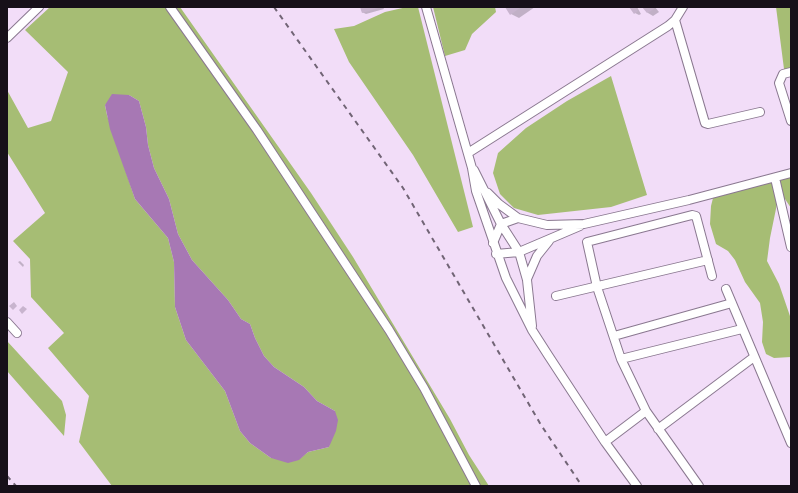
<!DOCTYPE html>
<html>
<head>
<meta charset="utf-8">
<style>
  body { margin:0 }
  #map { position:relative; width:798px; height:493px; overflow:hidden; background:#f2ddf8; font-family:"Varela Round",sans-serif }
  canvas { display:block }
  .frame { position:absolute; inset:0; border:8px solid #171019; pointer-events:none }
</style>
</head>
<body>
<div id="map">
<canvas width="798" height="493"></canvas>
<div class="frame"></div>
</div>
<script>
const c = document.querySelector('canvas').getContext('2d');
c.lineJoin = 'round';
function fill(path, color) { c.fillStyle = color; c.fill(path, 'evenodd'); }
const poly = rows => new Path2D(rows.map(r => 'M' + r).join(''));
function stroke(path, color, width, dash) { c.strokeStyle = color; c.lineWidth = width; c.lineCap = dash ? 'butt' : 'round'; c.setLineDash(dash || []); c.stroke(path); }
fill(poly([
  [50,7,180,7,311,193,353,257,450,419,469,455,489,486,112,486,79,442,89,396,48,348,64,333,31,297,30,259,13,241,45,213,7,152,7,90,28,128,51,121,68,72,25,30],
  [129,95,139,101,146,127,148,145,154,168,169,199,178,234,192,260,228,300,241,319,250,324,255,338,264,356,274,367,304,387,317,401,335,411,329,447,308,452,299,459,271,458,250,443,240,431,225,391,186,340,175,307,174,262,168,238,135,199,107,115,105,105],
  [407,7,418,7,473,227,458,232,413,155,349,62,334,29,354,26,385,12],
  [433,7,495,7,496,12,472,34,465,50,445,56],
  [776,7,791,7,790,69,784,69],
  [611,76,647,195,611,207,538,215,514,208,500,194,493,173,498,153,526,128,567,101],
  [791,177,791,208,785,199,777,204,770,238,767,261,779,284,791,319,791,357,774,358,766,354,762,342,763,322,760,303,745,282,735,260,728,251,716,244,710,224,711,206,713,198],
  [7,341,62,401,66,415,64,436,7,371]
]), '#a6bd74');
fill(poly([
  [112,94,129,95,139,101,146,127,148,145,154,168,169,199,178,234,192,260,228,300,241,319,250,324,255,338,264,356,274,367,304,387,317,401,335,411,338,420,336,431,329,447,308,452,299,460,288,463,271,458,250,443,240,431,225,391,186,340,175,307,174,262,168,238,135,199,110,129,105,105]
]), '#a778b4');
fill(poly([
  [361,7,383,7,384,9,366,14,362,12],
  [506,7,535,7,519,18,511,14],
  [630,7,637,7,641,14,639,15,635,13],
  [644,7,655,7,659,12,653,16,648,13],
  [20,261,24,265,23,267,18,262]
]), '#0003');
fill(poly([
  [360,7,381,7,362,13],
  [505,7,521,7,510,15],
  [629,7,635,7,638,11,634,14],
  [642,7,653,7,654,9,647,13],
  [14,302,17,306,13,310,9,306],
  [23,306,27,309,22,314,19,310]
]), '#c8b4ce');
const minor = poly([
  [170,7,257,130,389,330,424,388,476,486],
  [426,7,472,168,476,191,506,278,532,330,548,355,605,442,637,486],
  [675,20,705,123,708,124,760,112],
  [7,38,39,7],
  [791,72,783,74,779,83,791,121],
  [468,153,668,26,675,20,683,7],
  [474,170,501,224,519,252,527,280,532,326],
  [775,178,791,247],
  [488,193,499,204,518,218],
  [493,243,501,224,518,218,547,225,584,224,689,200,791,173],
  [496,254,519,252,580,226],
  [527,279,537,256,549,241],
  [726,289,791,443],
  [556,296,708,260],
  [7,322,17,333],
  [614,336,732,303],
  [621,359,742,329],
  [646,411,621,359,597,287,587,242,692,215,696,216,712,276],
  [658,429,754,357],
  [605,442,646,411,699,486]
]);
stroke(minor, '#8a7890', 10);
stroke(minor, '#fff', 8);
stroke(poly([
  [274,7,403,188,541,425,582,486],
  [7,476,16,486]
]), '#716475', 2, [5, 5]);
</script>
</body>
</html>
